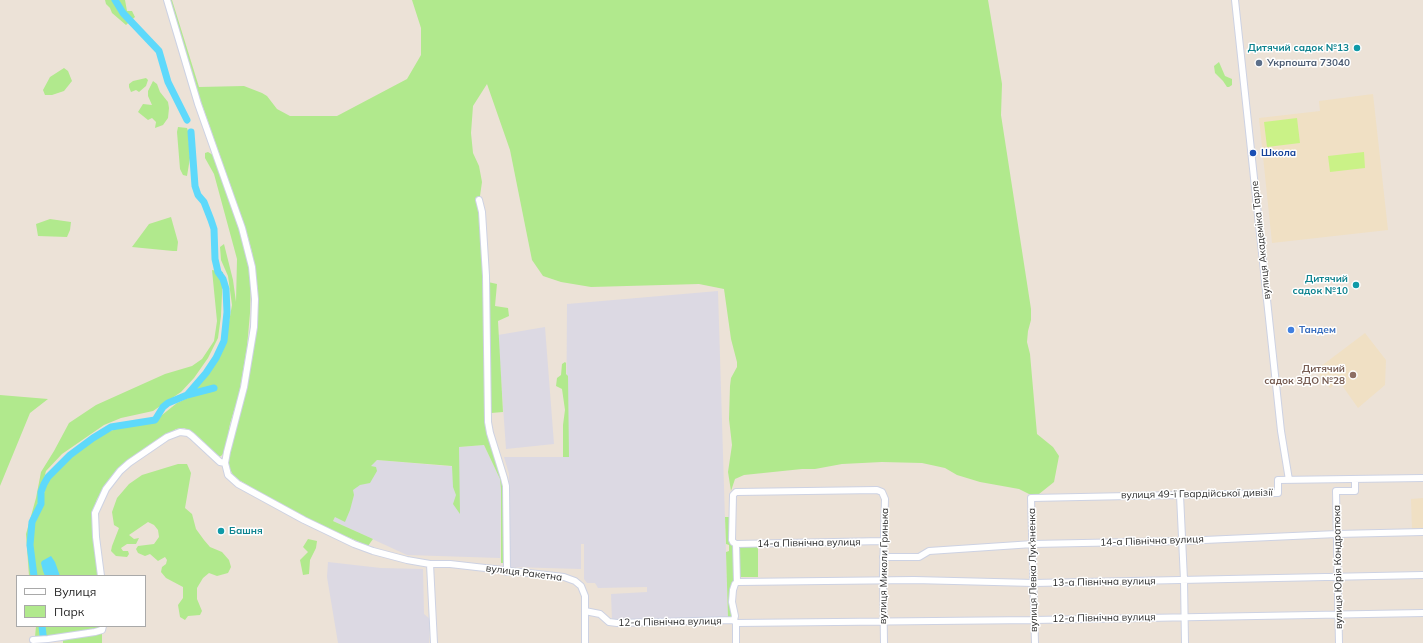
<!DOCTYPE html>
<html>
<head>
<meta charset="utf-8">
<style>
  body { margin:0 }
  #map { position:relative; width:1423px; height:643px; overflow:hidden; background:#ece2d7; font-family:Mulish,sans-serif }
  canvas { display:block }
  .legend { position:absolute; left:16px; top:575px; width:130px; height:52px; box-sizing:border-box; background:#fff; border:1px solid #a9a9a9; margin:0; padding:5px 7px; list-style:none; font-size:12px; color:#282828 }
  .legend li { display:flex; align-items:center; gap:8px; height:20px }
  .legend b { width:20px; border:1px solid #a9a9a9 }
</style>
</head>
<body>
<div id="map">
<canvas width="1423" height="643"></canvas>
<ul class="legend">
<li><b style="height:5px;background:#fff"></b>Вулиця</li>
<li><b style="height:11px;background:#b1e98d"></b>Парк</li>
</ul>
</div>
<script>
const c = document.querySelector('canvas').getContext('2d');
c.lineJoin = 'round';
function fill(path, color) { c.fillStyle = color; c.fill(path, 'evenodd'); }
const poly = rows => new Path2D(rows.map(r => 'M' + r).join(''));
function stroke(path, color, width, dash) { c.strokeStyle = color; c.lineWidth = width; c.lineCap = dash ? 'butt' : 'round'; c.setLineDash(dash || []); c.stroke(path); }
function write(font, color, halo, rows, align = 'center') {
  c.font = font + ' Mulish,sans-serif'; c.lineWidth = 3; c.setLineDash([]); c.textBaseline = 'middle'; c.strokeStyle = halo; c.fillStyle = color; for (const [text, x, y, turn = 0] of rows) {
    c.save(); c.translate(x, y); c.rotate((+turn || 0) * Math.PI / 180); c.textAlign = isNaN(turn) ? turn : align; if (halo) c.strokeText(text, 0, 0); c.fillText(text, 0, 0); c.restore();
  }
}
fill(poly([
  [718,291,728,618,612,621,611,594,647,592,647,587,598,588,595,583,587,583,584,579,584,544,581,544,581,569,510,567,509,474,504,457,566,457,567,304],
  [545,327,554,444,506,449,498,335],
  [484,445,500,479,501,489,500,558,407,555,333,521,352,483,377,460,458,467,459,447],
  [328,562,381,568,423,569,424,614,430,619,429,643,338,643,327,577]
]), '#dcd9e3');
fill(poly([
  [1373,94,1388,230,1272,243,1259,118,1320,111,1319,101],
  [1365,333,1386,360,1385,385,1358,408,1339,381,1330,388,1316,370],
  [1423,498,1423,529,1412,529,1411,499]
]), '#f0e0c4');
fill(poly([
  [105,0,125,0,127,11,132,11,135,17,126,25,112,13,110,8,106,4],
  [170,0,172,0,199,87,244,86,262,93,267,96,277,109,290,116,337,116,407,79,421,55,421,28,412,0,988,0,1002,84,1001,115,1031,309,1031,320,1028,331,1027,342,1030,354,1037,434,1053,447,1059,456,1054,482,1039,494,1029,494,1019,489,980,482,957,475,945,468,922,463,882,462,842,464,815,469,802,469,744,475,735,479,731,491,728,472,732,445,729,419,730,386,731,378,737,367,737,362,731,339,724,289,699,284,591,287,561,282,543,276,532,260,510,150,487,84,473,106,471,133,473,153,479,166,482,182,479,203,481,218,486,432,502,475,504,489,504,563,501,563,501,489,500,479,484,445,459,447,460,514,453,504,456,495,453,487,452,466,377,460,371,466,376,467,377,471,370,483,360,485,353,490,354,495,350,510,345,522,335,517,333,521,373,539,368,546,323,526,276,502,239,480,233,475,230,469,228,461,230,451,243,404,252,360,258,319,258,291,252,252,246,230,198,93],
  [1219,62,1225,76,1232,79,1232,85,1229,87,1227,87,1223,81,1215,73,1214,66],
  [64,68,68,71,72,81,64,91,52,95,45,95,43,90,50,77],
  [146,78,148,80,146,86,139,92,136,90,131,92,129,87,129,84,133,81],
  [153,81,157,84,160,92,168,102,169,108,168,118,163,125,155,128,156,122,152,118,148,120,138,112,143,104,152,105,148,96,148,91],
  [178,127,187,128,188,131,190,158,187,176,183,175,180,169,177,132],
  [208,152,213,155,219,169,240,233,247,259,251,280,250,313,247,347,239,394,230,424,225,452,221,456,218,457,192,432,184,428,176,429,124,463,110,479,97,499,92,514,99,576,29,576,26,534,36,498,41,472,54,451,69,423,96,405,165,374,192,366,202,359,214,341,217,321,212,270,223,272,221,316,218,338,208,358,194,378,181,392,153,411,121,418,104,425,62,454,46,471,36,510,39,509,45,490,46,484,54,471,98,436,118,428,152,423,177,403,190,397,191,392,206,376,217,359,226,339,232,305,228,276,221,260,220,247,224,244,233,280,236,302,237,259,214,174,205,158,205,153],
  [171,217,178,242,177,251,173,251,132,247,149,224],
  [50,219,71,222,70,230,67,237,38,236,36,224],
  [488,282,497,284,495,306,508,308,509,316,498,321,503,412,491,413],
  [565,362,566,363,566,374,568,376,569,457,563,457,563,425,565,410,562,389,556,386,557,378,561,375,562,364],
  [0,395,48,399,30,413,0,486],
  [178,464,187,464,191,473,185,508,192,514,196,529,204,540,210,547,222,552,229,560,231,567,228,573,217,576,209,573,203,578,197,588,197,599,202,611,200,615,188,616,185,620,180,617,178,605,183,598,183,587,166,578,161,572,162,567,166,564,167,560,165,557,158,561,150,554,145,556,138,553,136,549,138,546,154,544,159,537,158,530,154,525,148,522,129,535,134,539,139,538,136,544,127,544,121,548,123,551,128,551,129,554,127,557,116,556,111,551,112,546,119,528,114,525,112,512,117,498,129,484,142,475],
  [725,517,731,517,736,555,732,615,731,617,728,618,726,552,729,551,729,545,726,544],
  [308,539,317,541,316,548,310,560,309,574,303,575,300,560,308,552,303,547],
  [758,546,758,577,738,577,738,547],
  [36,626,99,626,98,628,88,632,40,638,35,637],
  [97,633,102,634,102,643,63,643,63,638]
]), '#b1e98d');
fill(poly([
  [1297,118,1300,143,1267,147,1264,122],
  [1364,152,1365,168,1330,172,1328,156]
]), '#caf287');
fill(poly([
  [51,556,55,562,60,576,45,576,43,571,41,563,42,561]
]), '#5ed9fb');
stroke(poly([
  [115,0,123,13,159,51,168,82,187,120],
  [187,395,214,388],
  [34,576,30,545,32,522,41,504,41,492,44,484,48,477,70,455,93,438,111,427,155,420,163,407,168,403,187,395,206,373,216,358,224,341,227,312,226,289,223,279,218,272,215,259,214,229,211,220,204,202,198,195,195,186,191,132],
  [42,626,44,643]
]), '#5ed9fb', 7);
const minor = poly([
  [167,0,198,104,242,228,252,267,255,299,254,327,244,387,227,452,225,463,228,475,238,484,304,520,354,544,373,551,407,560,430,564,450,564,564,577,575,581,581,586,585,596,585,643],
  [1235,0,1281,431,1289,480],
  [479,200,482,212,486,276,488,422,490,433,504,478,506,486,507,572],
  [1180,495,1184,580,1185,643],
  [883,541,736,544,733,542,732,540,733,495,736,492,877,490,882,492,885,499,883,574,884,643],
  [883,557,919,557,929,551,1033,544,1182,541,1337,534,1423,532],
  [430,564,434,643],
  [101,576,96,537,95,513,106,489,120,471,129,463,167,437,180,432,188,433,192,436,220,462,225,463],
  [737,582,914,580,1034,583,1423,575],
  [585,611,600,614,609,622,617,623,734,620],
  [736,623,1034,620,1423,613],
  [33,640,48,639,95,632,102,630,103,626],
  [736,643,736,623,734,620,735,616,732,602,733,590,735,584,737,582,736,544],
  [1035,643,1031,498,1278,493,1278,480,1423,478],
  [1339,643,1336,491,1355,491,1355,479]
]);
stroke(minor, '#cdd2e3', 8);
stroke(minor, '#fff', 6);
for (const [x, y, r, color] of [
  [1357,48,4,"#0f9aa8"],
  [1259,63,4,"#5c6f8a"],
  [1253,153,4,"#1a4fb4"],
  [1356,285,4,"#0f9aa8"],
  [1291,330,4,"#3f7fe0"],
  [1353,375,4,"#8d6e63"],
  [221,531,4,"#0f9aa8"]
]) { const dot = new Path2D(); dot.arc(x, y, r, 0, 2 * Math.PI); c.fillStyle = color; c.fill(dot); stroke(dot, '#fff', 1.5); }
write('bold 10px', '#0d838f', '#fff', [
  ["Дитячий садок №13",1349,48],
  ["Дитячий",1348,279],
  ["садок №10",1348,291],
  ["Башня",229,531,"left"]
], 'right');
write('bold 10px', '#4e5e75', '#fff', [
  ["Укрпошта 73040",1267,63]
], 'left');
write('bold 10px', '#164399', '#fff', [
  ["Школа",1261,153]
], 'left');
write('10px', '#282828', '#fff', [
  ["вулиця Академіка Тарле",1261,240,-96],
  ["вулиця 49-ї Гвардійської дивізії",1197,494,-1],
  ["14-а Північна вулиця",1152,541,-2],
  ["14-а Північна вулиця",809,543,-1],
  ["вулиця Миколи Гринька",884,566,-89],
  ["вулиця Юрія Кондратюка",1338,567,-91],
  ["вулиця Левка Лук'яненка",1033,570,-91],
  ["вулиця Ракетна",524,573,7],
  ["13-а Північна вулиця",1104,582,-1],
  ["12-а Північна вулиця",1104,618,-1],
  ["12-а Північна вулиця",670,622,-1]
]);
write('bold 10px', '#366cbe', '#fff', [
  ["Тандем",1299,330]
], 'left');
write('bold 10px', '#785e54', '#fff', [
  ["Дитячий",1345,369],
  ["садок ЗДО №28",1345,381]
], 'right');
</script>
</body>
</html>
